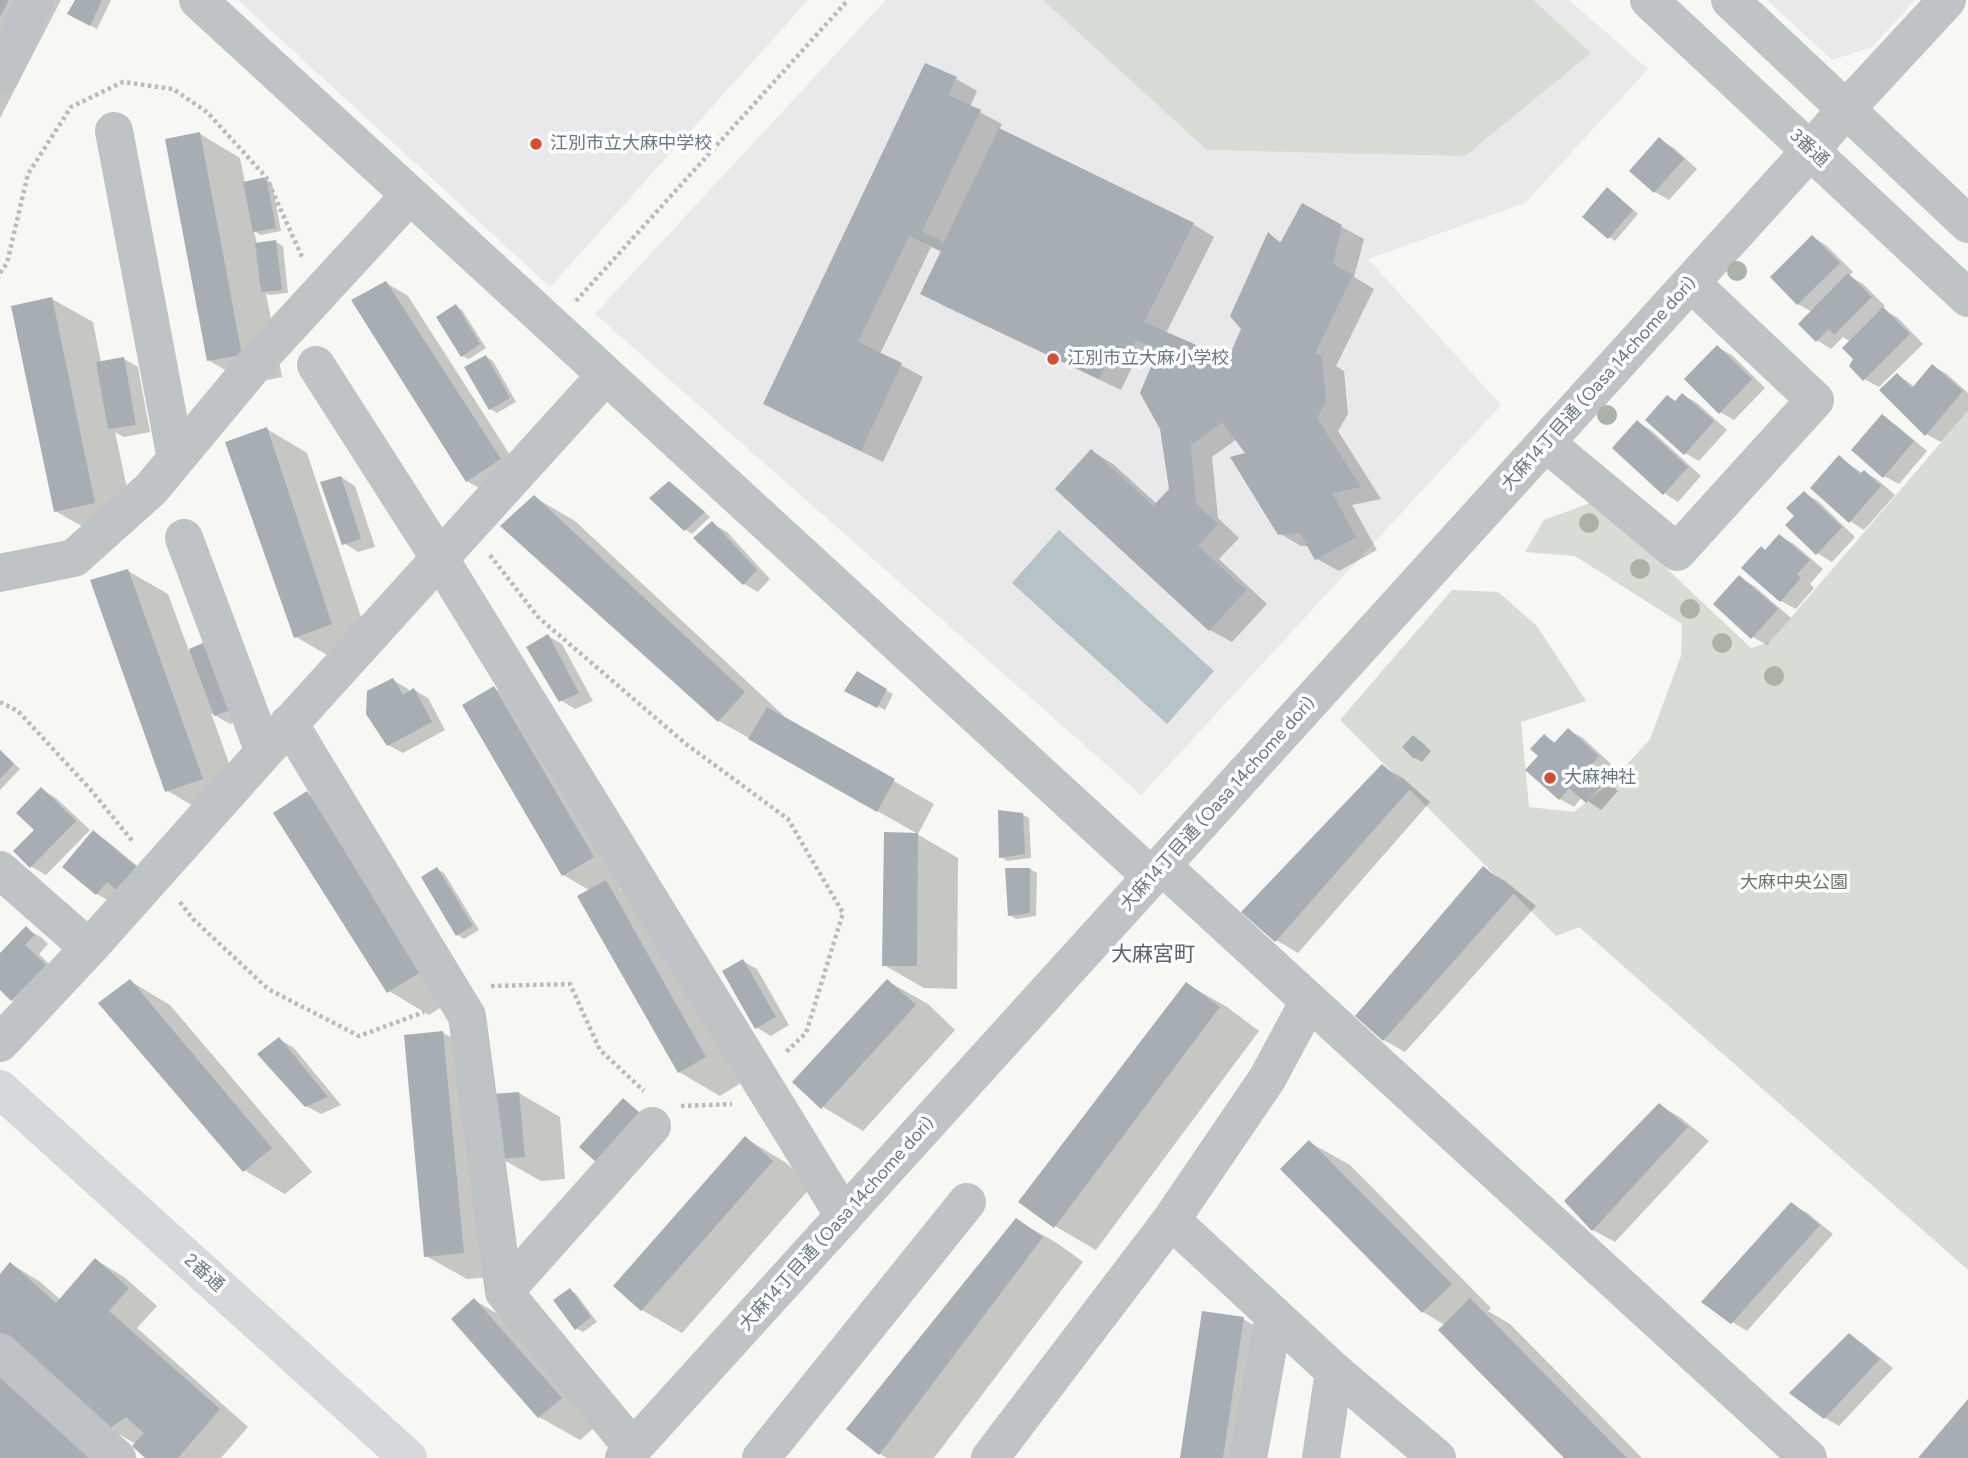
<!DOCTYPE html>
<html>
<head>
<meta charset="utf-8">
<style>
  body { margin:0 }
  canvas { display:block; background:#f7f7f4 }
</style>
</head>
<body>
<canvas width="1968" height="1458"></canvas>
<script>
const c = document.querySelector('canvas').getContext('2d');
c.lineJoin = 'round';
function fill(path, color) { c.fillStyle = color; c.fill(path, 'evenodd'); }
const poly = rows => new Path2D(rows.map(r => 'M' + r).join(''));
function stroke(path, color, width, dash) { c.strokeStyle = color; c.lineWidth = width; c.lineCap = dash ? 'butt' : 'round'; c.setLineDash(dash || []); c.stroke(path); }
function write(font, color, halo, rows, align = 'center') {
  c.font = font + ' Figtree,"Noto Sans JP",sans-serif'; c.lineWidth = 7; c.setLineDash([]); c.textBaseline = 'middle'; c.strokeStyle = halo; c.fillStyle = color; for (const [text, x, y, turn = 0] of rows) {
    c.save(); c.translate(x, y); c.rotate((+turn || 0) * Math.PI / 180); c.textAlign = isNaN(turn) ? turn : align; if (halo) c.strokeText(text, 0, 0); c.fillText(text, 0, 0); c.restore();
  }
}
fill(poly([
  [238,0,808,0,550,287],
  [886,0,1569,0,1648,69,1525,203,1368,259,1501,405,1141,795,595,314],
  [1767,0,1915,0,1872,47,1832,60]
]), '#e8e9e8');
fill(poly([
  [1043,0,1533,0,1591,53,1465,156,1207,150],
  [1968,411,1968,1270,1579,927,1556,936,1340,720,1452,590,1498,592,1537,626,1586,701,1521,722,1529,807,1574,812,1613,780,1650,739,1681,656,1682,624,1575,556,1525,552,1544,520,1623,491,1665,567,1751,648,1770,642]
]), '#d7dcd4');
fill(poly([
  [1059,530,1214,671,1167,724,1012,583]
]), '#b6c3c6');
fill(poly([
  [0,0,61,0,0,118],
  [77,0,111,0,97,29,69,14],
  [956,79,977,91,970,107,1002,124,999,130,1193,224,1214,237,1166,333,1229,361,1243,329,1269,235,1282,243,1342,227,1364,239,1354,277,1374,289,1336,366,1344,371,1348,414,1338,431,1381,499,1352,505,1377,550,1339,571,1317,559,1309,546,1301,546,1279,533,1248,454,1237,439,1212,457,1218,518,1239,538,1219,559,1267,604,1232,642,1210,630,1092,451,1113,464,1157,504,1171,489,1154,365,1135,361,1121,390,944,306,922,293,942,252,931,247,880,354,923,377,883,462,787,416,765,403],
  [200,134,240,158,245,183,265,179,272,183,281,231,261,235,254,231,257,244,276,242,283,246,288,293,269,295,266,293,282,377,249,384,208,360],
  [1660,140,1674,148,1697,169,1669,200,1655,192],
  [1614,193,1638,214,1615,241,1609,237],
  [1813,237,1827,246,1853,272,1849,276,1863,284,1885,306,1882,309,1898,318,1923,344,1879,387,1864,379,1851,342,1843,337,1831,349,1817,340,1812,312,1798,304,1773,277],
  [386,283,408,296,521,472,489,494,467,481],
  [52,299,93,322,101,363,124,359,138,367,150,432,124,437,115,432,135,526,96,534,55,511],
  [456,306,462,310,486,348,469,359,462,356],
  [1717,347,1732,355,1765,388,1734,420,1720,412],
  [486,357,493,361,516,402,497,413,490,409],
  [1933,366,1947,374,1968,393,1968,411,1941,442,1926,434,1898,375,1915,387],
  [1683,395,1697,403,1727,430,1699,461,1685,453,1676,402],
  [1882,416,1896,425,1927,451,1899,484,1884,476],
  [1638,422,1652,431,1701,476,1678,502,1664,493],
  [267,429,307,453,371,647,336,660,296,637],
  [1839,457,1862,473,1864,472,1878,480,1895,495,1864,530,1850,521],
  [341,477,355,486,375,547,358,552,344,543],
  [676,487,710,517,692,534,686,530,652,499],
  [1804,493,1818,501,1855,537,1832,562,1817,553],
  [534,497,575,521,784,716,783,718,934,804,918,834,719,721],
  [712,523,727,532,770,579,758,592,744,584],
  [1780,536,1794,544,1823,569,1810,584,1814,588,1796,609,1781,601,1744,568,1766,551],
  [128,571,168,594,189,651,209,642,249,716,230,724,211,713,243,802,207,814,166,790],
  [1739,577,1754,586,1791,618,1767,645,1753,637],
  [548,636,562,644,593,701,575,709,560,700],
  [857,674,893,694,885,710,847,690],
  [393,680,408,689,410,692,414,690,428,698,445,730,403,753,388,745],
  [494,688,534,712,633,881,619,889,646,905,746,1080,720,1096,679,1072,591,891,563,875],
  [1568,730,1583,738,1612,765,1602,776,1618,791,1601,810,1582,797,1574,807,1560,799,1540,756,1544,736,1556,743],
  [1414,737,1431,751,1422,762,1415,758],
  [0,750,20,769,0,790],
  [1382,766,1404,779,1430,802,1298,953,1276,940],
  [41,789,56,798,90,830,46,875,32,867,16,851,37,830],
  [307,793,348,817,461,994,429,1015,389,991],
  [1022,814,1029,818,1031,858,1007,861,1001,857],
  [93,832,107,841,152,878,111,902,97,894],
  [917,834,958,858,957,989,924,988,884,965],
  [1483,868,1505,881,1536,906,1405,1052,1384,1040],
  [437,869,444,873,479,930,464,939,458,935],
  [1030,869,1037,873,1036,916,1016,919,1009,915],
  [26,929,41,937,48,944,39,954,59,974,26,1008,12,1000,0,988,0,955],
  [743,961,757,969,789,1025,771,1036,756,1027],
  [130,981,170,1005,312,1172,285,1194,244,1170],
  [887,981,928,1004,955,1030,863,1131,823,1107,795,1082],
  [1187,984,1227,1007,1259,1031,1096,1250,1055,1226,1021,1202],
  [443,1033,484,1056,503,1276,467,1279,426,1256],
  [279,1039,294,1048,341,1105,321,1114,306,1106],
  [519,1093,560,1117,565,1179,541,1181,500,1158],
  [1659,1105,1681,1118,1709,1141,1615,1242,1593,1230,1566,1201],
  [745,1138,785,1162,812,1186,682,1333,642,1310],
  [1309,1142,1350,1165,1491,1308,1488,1311,1510,1324,1642,1458,1566,1458,1445,1325,1423,1312],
  [1791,1204,1806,1212,1833,1234,1747,1331,1732,1322],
  [1016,1220,1057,1243,1083,1262,934,1458,887,1458,880,1454],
  [96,1260,124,1277,157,1306,137,1328,248,1427,221,1458,148,1458,136,1444,108,1428,0,1332,0,1276,11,1264,39,1281,61,1300],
  [570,1290,576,1294,597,1322,583,1332,576,1328],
  [474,1300,515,1324,601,1422,580,1440,539,1417,453,1319],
  [1243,1319,1284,1342,1266,1458,1182,1458],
  [1849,1335,1863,1344,1893,1368,1839,1426,1825,1418]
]), '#0003');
fill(poly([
  [0,0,9,0,0,17],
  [75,0,102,0,90,26,67,14],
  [925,63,957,77,948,95,981,110,922,231,944,242,999,128,1194,223,1144,322,1228,359,1241,329,1230,316,1268,232,1280,243,1302,203,1342,225,1333,264,1353,275,1315,353,1322,356,1326,402,1317,418,1361,487,1332,493,1356,537,1315,560,1300,533,1278,535,1230,457,1245,453,1222,422,1191,445,1196,504,1218,524,1198,546,1246,590,1209,631,1055,489,1091,449,1153,506,1169,489,1160,429,1140,393,1158,350,1136,340,1130,353,1113,349,1099,379,920,294,941,251,909,236,858,342,902,363,861,451,763,404],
  [200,132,242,355,207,361,165,139],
  [1659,137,1684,159,1654,193,1629,171],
  [266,177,276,228,253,232,243,182],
  [1607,187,1633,210,1608,239,1582,217],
  [1812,235,1840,263,1797,305,1770,277],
  [276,240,282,290,261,292,255,243],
  [1848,273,1872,297,1834,335,1829,329,1816,342,1798,324],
  [386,281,501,459,466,482,351,300],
  [52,297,95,503,54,512,11,306],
  [456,304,480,344,461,357,436,317],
  [1883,307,1910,334,1863,381,1849,366,1853,359,1842,348],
  [1717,345,1752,379,1719,414,1684,379],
  [486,355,510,398,489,410,464,367],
  [124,357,136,425,108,429,96,362],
  [1932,364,1963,391,1925,436,1879,390,1897,373,1912,388],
  [1682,393,1714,421,1684,455,1645,420,1667,395,1675,401],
  [1882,414,1914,441,1883,478,1851,450],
  [1637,420,1688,467,1663,495,1612,448],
  [267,427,332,624,294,638,225,442],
  [1839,455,1860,474,1864,470,1881,486,1849,523,1810,488],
  [341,476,361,539,342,545,320,482],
  [669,481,705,512,684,531,649,498],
  [1804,491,1842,527,1816,555,1785,525,1794,516,1786,508],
  [534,495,745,692,718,722,500,526],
  [712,521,757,570,743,585,693,538],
  [1779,534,1810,560,1797,574,1801,578,1780,602,1741,568,1761,546,1765,550],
  [128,569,203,779,165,792,90,580],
  [1739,575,1778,609,1751,639,1713,604],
  [548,634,579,693,559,702,526,647],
  [210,640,236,708,214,716,189,649],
  [857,671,887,689,877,708,844,691],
  [393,678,403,695,414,688,432,722,387,746,366,714,367,691],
  [494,686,594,857,562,876,462,705],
  [767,707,895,779,877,812,748,739],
  [1568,728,1599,756,1589,767,1605,782,1586,803,1569,788,1559,800,1525,770,1538,756,1530,749,1544,734,1554,743],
  [1413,735,1426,746,1414,759,1402,747],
  [0,750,14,764,0,779],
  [1382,764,1410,789,1275,942,1241,912],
  [41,787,76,821,30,868,13,851,34,830,16,813],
  [307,791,422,971,387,993,273,813],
  [998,810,1023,813,1025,854,999,858],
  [93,830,139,869,119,893,107,882,96,895,62,867],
  [884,832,918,833,917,966,882,966],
  [1483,866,1515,892,1383,1041,1355,1016],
  [437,867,473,926,456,936,421,877],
  [1005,868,1030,868,1030,913,1008,916],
  [606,880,706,1057,678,1073,577,896],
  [26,926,35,935,25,945,46,965,11,1001,0,990,0,953],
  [743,959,776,1017,755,1029,722,971],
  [130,979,272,1148,243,1172,98,1003],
  [887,979,916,1005,821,1109,792,1082],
  [1186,982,1220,1007,1054,1228,1018,1202],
  [443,1031,464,1253,424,1257,404,1035],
  [279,1037,328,1097,305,1107,257,1054],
  [519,1092,525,1157,499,1159,493,1094],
  [623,1098,640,1113,596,1162,579,1147],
  [1659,1103,1688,1127,1592,1231,1564,1201],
  [745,1136,773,1161,641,1311,613,1286],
  [1309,1140,1452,1284,1422,1313,1280,1169],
  [1791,1202,1820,1225,1731,1324,1701,1302],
  [1016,1218,1043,1237,879,1455,846,1429],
  [95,1258,129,1288,109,1311,220,1409,178,1458,145,1458,132,1446,144,1433,126,1417,107,1430,0,1335,0,1274,10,1262,56,1303],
  [570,1288,591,1317,575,1330,553,1300],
  [474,1298,562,1398,538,1418,451,1319],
  [1470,1298,1627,1458,1564,1458,1438,1330],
  [1202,1311,1244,1317,1223,1458,1180,1458],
  [1849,1333,1880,1359,1824,1419,1789,1393],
  [0,1358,113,1458,0,1458],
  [1968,1399,1968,1458,1918,1458]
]), '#a6aeb4');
stroke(poly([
  [0,273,7,263,28,174,71,107,123,82,173,89,207,112,266,177,303,259],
  [576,301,848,0],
  [490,555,538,617,686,744,788,819,843,913,806,1033,785,1053],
  [0,702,18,711,90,789,134,843],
  [180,902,193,919,268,989,359,1036,424,1012],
  [491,986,570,984,600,1050,644,1091],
  [681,1106,732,1104]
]), '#b9bcbe', 4.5, [3.5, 3.5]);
stroke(poly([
  [198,0,1152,877],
  [1649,0,1968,298],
  [1730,0,1968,224],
  [0,76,35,0],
  [114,131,176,459],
  [316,365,440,559,844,1216],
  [1546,443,1677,552,1815,400,1691,283],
  [184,538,264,752],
  [0,573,74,558,151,489,259,359,410,195],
  [289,723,467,1016,504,1292,633,1448],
  [1162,866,1808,1458],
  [0,870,89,948,0,1043],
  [89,948,264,752,606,375],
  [1171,1220,1334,1371,1437,1458],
  [504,1292,652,1126],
  [0,1352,117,1458],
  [624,1458,1811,150,1846,109,1947,0],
  [761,1458,967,1202],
  [990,1458,1171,1220,1267,1079,1309,1001],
  [1248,1458,1274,1315],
  [1321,1458,1334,1371]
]), '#bec3c6', 38);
stroke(poly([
  [0,1089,408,1458]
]), '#d5d9dc', 38);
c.fillStyle = '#abb3a6';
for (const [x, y] of [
  [1737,271],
  [1607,415],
  [1589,523],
  [1640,569],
  [1690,609],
  [1722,643],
  [1774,676]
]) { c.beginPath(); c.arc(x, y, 10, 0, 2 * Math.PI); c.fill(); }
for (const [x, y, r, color] of [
  [536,144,7,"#da4c32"],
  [1053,359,7,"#da4c32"],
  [1550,778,7,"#da4c32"]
]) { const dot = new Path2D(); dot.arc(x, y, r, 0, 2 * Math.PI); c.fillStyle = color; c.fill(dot); stroke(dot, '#fff', 2.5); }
write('18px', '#687984', '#fff', [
  ["江別市立大麻中学校",550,144],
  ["江別市立大麻小学校",1067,359],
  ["大麻神社",1564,778]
], 'left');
write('18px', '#687984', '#fff', [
  ["3番通",1809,148,43],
  ["大麻14丁目通 (Oasa 14chome dori)",1599,384,-48],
  ["大麻14丁目通 (Oasa 14chome dori)",1218,804,-48],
  ["大麻14丁目通 (Oasa 14chome dori)",837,1224,-48],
  ["2番通",204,1273,42]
]);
write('18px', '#6c7b66', '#fff', [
  ["大麻中央公園",1794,883]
]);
write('21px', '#556269', '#fff', [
  ["大麻宮町",1153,955]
]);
</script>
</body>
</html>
